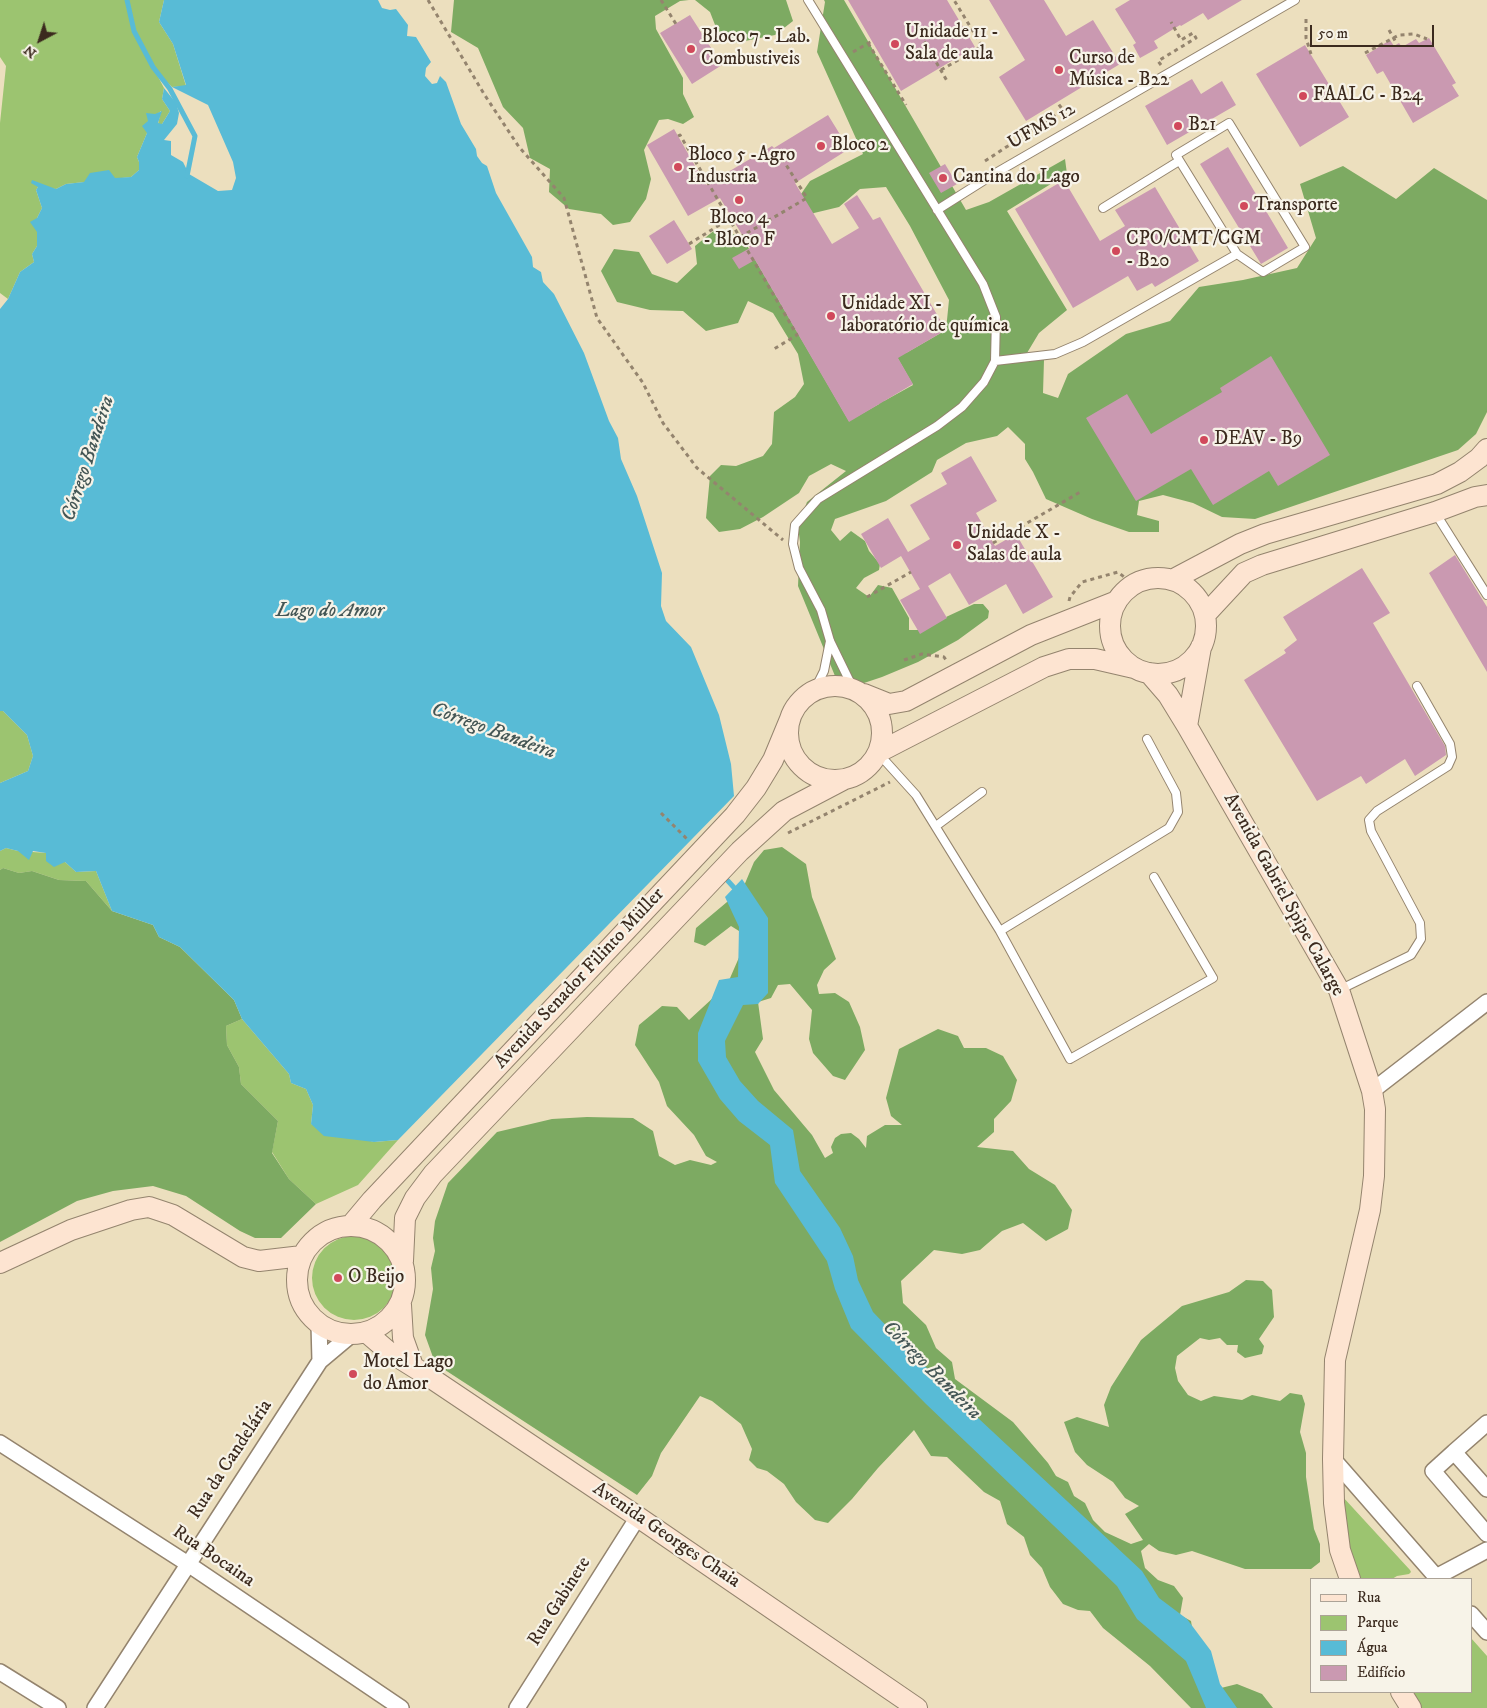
<!DOCTYPE html>
<html>
<head>
<meta charset="utf-8">
<style>
  body { margin:0 }
  #map { position:relative; width:1487px; height:1708px; overflow:hidden; background:#ecdfbe; font-family:"IM FELL DW Pica",serif }
  canvas { display:block }
  .legend { position:absolute; left:1310px; top:1578px; width:162px; height:115px; box-sizing:border-box; background:#f7f3e8; border:1px solid #aca397; margin:0; padding:6px 9px; list-style:none; font-size:15px; color:#3b2a1e }
  .legend li { display:flex; align-items:center; gap:10px; height:25px }
  .legend b { width:25px; border:1px solid #aca397 }
  .north { position:absolute; left:15px; top:15px; width:50px; height:50px; -webkit-text-stroke:4px #f7f3e8; paint-order:stroke; rotate:220deg; font-size:14px; font-weight:700; line-height:20px; text-align:center; color:#3b2a1e }
  .north::after { content:''; display:block; margin:auto; width:18px; height:22px; background:#3b2a1e; clip-path:polygon(50% 0,100% 100%,50% 72%,0 100%) }
  .scale { position:absolute; left:1310px; top:25px; width:124px; height:22px; box-sizing:border-box; border:2px solid #3b2a1e; border-top:0; padding-left:6px; font-size:15px; line-height:18px; white-space:nowrap; color:#3b2a1e; -webkit-text-stroke:4px #f7f3e8; paint-order:stroke }
</style>
</head>
<body>
<div id="map">
<canvas width="1487" height="1708"></canvas>
<ul class="legend">
<li><b style="height:6px;background:#fde4d1"></b>Rua</li>
<li><b style="height:14px;background:#9cc470"></b>Parque</li>
<li><b style="height:14px;background:#58bbd6"></b>Água</li>
<li><b style="height:14px;background:#ca99b1"></b>Edifício</li>
</ul>
<div class="north">N</div>
<div class="scale">50 m</div>
</div>
<script>
const c = document.querySelector('canvas').getContext('2d');
c.lineJoin = 'round';
function fill(path, color) { c.fillStyle = color; c.fill(path, 'evenodd'); }
const poly = rows => new Path2D(rows.map(r => 'M' + r).join(''));
function stroke(path, color, width, dash) { c.strokeStyle = color; c.lineWidth = width; c.lineCap = dash ? 'butt' : 'round'; c.setLineDash(dash || []); c.stroke(path); }
function write(font, color, halo, rows, align = 'center') {
  c.font = font + ' "IM FELL DW Pica",serif'; c.lineWidth = 4.5; c.setLineDash([]); c.textBaseline = 'middle'; c.strokeStyle = halo; c.fillStyle = color; for (const [text, x, y, turn = 0] of rows) {
    c.save(); c.translate(x, y); c.rotate((+turn || 0) * Math.PI / 180); c.textAlign = isNaN(turn) ? turn : align; if (halo) c.strokeText(text, 0, 0); c.fillText(text, 0, 0); c.restore();
  }
}
fill(poly([
  [0,0,164,0,159,22,173,44,186,86,172,87,154,69,164,88,162,99,170,111,162,124,158,124,161,111,148,121,147,133,137,157,139,162,139,170,131,177,66,184,56,189,38,187,36,190,42,208,37,218,37,246,32,254,34,262,20,272,8,299,0,293,0,123,6,66,0,57],
  [0,711,3,711,27,735,33,756,28,771,0,783],
  [6,848,18,851,47,853,65,862,76,872,96,871,112,911,86,881,59,880,32,871,19,873,3,868,0,870,0,851],
  [242,1019,289,1074,291,1083,306,1089,313,1105,311,1124,374,1142,398,1140,358,1185,316,1204,289,1179,272,1152,278,1121,241,1084,239,1067,227,1045,226,1026],
  '312 1278a42 42 0 1 1 84 0a42 42 0 1 1-84 0Z',
  [1342,1496,1410,1570,1411,1572,1409,1574,1397,1576,1392,1579,1356,1579,1346,1540],
  [1471,1638,1487,1656,1487,1708,1422,1708,1410,1692,1471,1692]
]), '#9cc470');
fill(poly([
  [454,0,689,0,680,1,655,16,656,29,683,78,683,94,694,117,683,124,668,119,659,120,644,150,651,179,646,199,630,222,613,225,601,214,569,209,549,192,550,169,530,158,523,128,503,107,478,48,451,32],
  [695,0,786,0,793,21,775,35,735,43,717,30,710,12],
  [824,0,844,0,966,210,989,202,1065,159,1067,174,1007,211,1067,310,1039,333,1027,353,1044,360,1043,393,1058,398,1068,374,1126,334,1170,321,1199,287,1243,280,1297,268,1316,238,1300,184,1343,166,1396,199,1434,168,1487,200,1487,412,1476,434,1458,450,1255,519,1222,517,1193,503,1163,495,1139,501,1137,515,1159,521,1159,532,1129,532,1092,519,1046,499,1033,472,1025,459,1025,444,1008,427,997,436,966,443,937,460,932,472,886,501,835,519,831,530,840,541,851,531,865,541,869,551,880,564,879,570,864,578,856,588,869,597,878,585,892,588,909,618,909,630,918,630,974,604,983,604,989,611,988,618,958,640,918,662,882,677,861,684,835,676,798,586,800,542,798,526,807,502,846,471,831,464,809,476,799,493,763,517,740,529,719,532,706,518,710,476,721,465,736,466,763,456,772,444,774,412,795,397,804,384,798,354,773,313,748,301,738,323,706,331,683,311,650,310,617,302,601,271,614,249,639,252,652,274,677,283,697,264,695,246,716,229,736,235,745,242,849,421,879,404,831,322,836,320,884,401,913,385,866,303,906,353,946,330,949,300,910,226,886,187,860,189,839,207,814,213,784,230,799,197,810,181,863,154,817,52,825,2],
  [782,847,806,864,812,897,836,959,824,970,817,985,819,994,835,993,849,1002,860,1027,865,1050,845,1080,833,1076,813,1053,809,1039,812,1010,790,984,778,985,771,998,758,1002,763,1039,755,1052,774,1090,812,1135,825,1158,833,1153,831,1147,835,1138,841,1134,851,1133,859,1139,866,1148,867,1136,885,1125,902,1125,891,1116,886,1098,899,1049,938,1029,958,1036,964,1048,986,1048,1003,1056,1017,1080,1011,1101,994,1119,994,1132,977,1147,1013,1151,1029,1169,1055,1185,1072,1210,1068,1229,1046,1241,1023,1223,1002,1231,980,1250,962,1254,934,1250,901,1281,903,1303,926,1325,936,1348,952,1362,955,1379,1013,1422,1048,1463,1056,1476,1068,1482,1074,1496,1085,1503,1093,1520,1105,1532,1131,1544,1143,1540,1125,1514,1139,1506,1125,1498,1113,1482,1087,1465,1075,1452,1064,1422,1077,1417,1109,1427,1104,1405,1111,1387,1141,1340,1182,1306,1229,1292,1246,1280,1263,1281,1272,1290,1274,1317,1259,1339,1264,1346,1262,1354,1245,1358,1237,1352,1238,1345,1227,1345,1220,1338,1209,1340,1200,1338,1177,1356,1175,1368,1178,1381,1188,1395,1201,1401,1214,1396,1242,1400,1252,1395,1280,1401,1290,1393,1302,1395,1305,1404,1300,1432,1306,1453,1306,1477,1314,1529,1320,1544,1320,1562,1311,1569,1245,1569,1192,1551,1176,1555,1159,1551,1149,1544,1141,1551,1145,1568,1158,1580,1174,1586,1183,1598,1180,1615,1191,1621,1197,1658,1209,1691,1237,1684,1262,1694,1273,1708,1191,1708,1150,1666,1103,1628,1090,1611,1078,1610,1063,1604,1050,1587,1042,1568,1030,1555,1024,1537,1007,1524,1000,1501,984,1492,947,1457,931,1456,914,1430,878,1468,852,1499,828,1523,815,1520,796,1502,784,1484,767,1471,757,1468,749,1460,752,1449,741,1424,712,1401,700,1396,661,1453,652,1476,637,1495,442,1368,434,1360,425,1335,433,1289,431,1268,435,1251,433,1238,435,1221,448,1183,497,1132,552,1119,587,1117,633,1118,653,1131,659,1156,675,1165,690,1160,711,1165,717,1162,706,1156,694,1135,667,1106,659,1082,635,1045,639,1025,662,1006,677,1007,689,1020,727,985,744,946,739,931,731,926,705,946,694,942,696,928,727,902,738,900,754,862,764,850],
  [3,868,19,873,32,871,59,880,86,881,112,911,153,925,159,937,180,947,234,1000,242,1019,226,1026,227,1045,239,1067,241,1084,278,1121,272,1153,289,1179,316,1204,281,1238,255,1238,240,1231,186,1196,153,1186,113,1191,77,1201,0,1242,0,870]
]), '#7daa62');
fill(poly([
  [164,0,378,0,382,8,390,10,396,9,408,25,407,36,416,37,431,62,426,68,425,76,432,84,437,83,440,76,446,82,461,124,476,149,477,156,482,163,487,166,496,193,532,257,533,267,541,272,543,282,554,294,584,353,609,421,618,438,621,459,637,496,662,573,661,606,666,621,691,647,719,715,731,764,734,796,398,1140,374,1142,324,1136,311,1124,313,1105,306,1089,291,1083,289,1074,242,1019,234,1000,180,947,159,937,153,925,112,911,96,871,76,872,65,862,54,867,46,861,46,853,33,851,29,860,18,851,6,848,0,851,0,783,28,771,33,756,27,735,3,711,0,711,0,309,8,299,20,272,34,262,32,254,37,246,37,232,30,222,37,218,42,208,36,190,38,187,31,183,32,180,56,189,66,184,84,182,90,173,109,170,115,178,131,177,139,170,139,162,137,157,147,133,142,126,148,121,146,113,155,114,162,111,158,123,162,124,170,111,162,99,164,88,176,103,179,113,177,124,164,140,171,141,171,155,183,162,189,174,218,191,232,190,236,178,233,162,208,105,172,87,186,85,173,44,159,22],
  [742,879,768,918,768,993,758,1004,743,1005,725,1041,726,1057,740,1081,758,1101,793,1130,800,1171,840,1228,853,1256,858,1280,873,1312,948,1390,1142,1571,1159,1598,1187,1619,1211,1651,1220,1684,1237,1708,1206,1708,1186,1661,1137,1619,1117,1586,926,1404,851,1328,835,1289,827,1261,775,1183,770,1145,739,1121,720,1099,698,1061,698,1033,719,980,738,977,739,927,725,897]
]), '#58bbd6');
stroke(poly([
  [127,0,134,31,153,67,170,89,195,136,187,176],
  [728,881,738,892]
]), '#58bbd6', 5);
fill(poly([
  [848,0,947,0,975,47,901,91],
  [989,0,1044,0,1066,36,1093,20,1120,64,1026,121,999,77,1025,60],
  [1130,0,1242,0,1208,20,1203,13,1181,26,1180,25,1154,41,1158,48,1140,58,1133,45,1136,43,1115,9],
  [690,15,722,65,692,84,660,33],
  [1429,38,1456,83,1452,85,1459,96,1413,123,1383,71,1377,74,1366,55,1390,40,1394,46,1399,43,1402,47,1416,39,1419,43],
  [1305,45,1349,117,1300,147,1256,74],
  [1192,79,1201,94,1222,81,1236,105,1167,145,1145,106],
  [828,115,849,149,795,183,832,244,859,228,844,204,857,195,873,220,880,217,946,330,898,358,913,384,849,422,755,260,739,269,732,258,750,248,720,198,688,216,647,145,674,129,706,185,772,146,774,148],
  [1228,147,1288,248,1261,264,1200,164],
  [945,164,957,184,941,193,929,173],
  [1064,180,1100,241,1125,226,1115,210,1155,187,1199,261,1155,287,1152,283,1137,291,1128,276,1073,308,1015,209],
  [674,220,692,249,667,264,649,236],
  [1271,356,1330,455,1278,486,1269,471,1213,505,1191,469,1136,501,1086,418,1127,394,1151,434,1222,392,1220,388],
  [971,456,997,501,976,513,995,546,1016,534,1053,597,1023,614,1006,584,969,605,950,573,928,586,947,618,920,634,900,600,920,589,901,556,881,568,861,534,888,518,908,552,930,539,910,505,947,484,941,473],
  [1455,555,1487,607,1487,672,1429,573],
  [1362,568,1390,613,1373,623,1445,746,1446,755,1415,776,1405,759,1366,784,1361,776,1317,801,1244,680,1286,653,1284,650,1297,640,1283,617]
]), '#ca99b1');
const lane = poly([
  [808,0,983,284,996,317,995,361,984,382,962,407,937,426,818,499,795,525,793,544,799,568,821,610,830,641,849,680,857,691],
  [1103,208,1179,161],
  [937,210,994,174,1295,0],
  [995,361,1055,354,1083,342,1237,254,1176,155,1229,123,1305,247,1263,272,1237,254],
  [1436,514,1487,595],
  [814,691,824,671,830,641],
  [878,753,916,795,1000,931,1169,828,1178,812,1176,793,1147,739],
  [936,826,982,792],
  [1000,931,1070,1059,1213,978,1154,877],
  [1339,990,1411,955,1421,939,1420,923,1371,831,1369,820,1377,811,1448,766,1452,757,1450,744,1417,686]
]);
const street = poly([
  [1372,1091,1487,1002],
  [319,1324,320,1361],
  [1487,1423,1454,1452,1487,1489],
  [0,1443,188,1564,401,1708],
  [1454,1452,1433,1471,1487,1534],
  [1333,1459,1438,1579],
  [1436,1577,1487,1550],
  [1471,1614,1487,1632],
  [0,1672,58,1708],
  [95,1708,320,1361,351,1335],
  [517,1708,638,1517]
]);
const secondary = poly([
  '1110 626a48 48 0 1 1 96 0a48 48 0 1 1-96 0Z',
  [1172,580,1240,544,1265,534,1437,484,1460,472,1479,458,1487,449],
  [1205,615,1244,573,1262,565,1435,512,1475,497,1487,495],
  [1149,673,1168,695,1187,726,1339,990,1372,1091,1375,1109,1374,1176,1370,1210,1335,1360,1333,1459,1334,1503,1340,1550,1350,1579],
  '788 733a47 47 0 1 1 94 0a47 47 0 1 1-94 0Z',
  [864,694,889,704,906,701,1031,635,1117,601],
  [1187,726,1201,647],
  [879,752,1044,667,1069,659,1095,659,1134,668],
  [351,1225,372,1200,735,815,756,788,773,760,790,719],
  '297 1280a54 54 0 1 1 108 0a54 54 0 1 1-108 0Z',
  [403,1261,405,1218,415,1198,433,1174,740,851,784,811,843,780],
  [0,1263,71,1230,131,1210,149,1207,173,1215,243,1257,259,1261,302,1256],
  [401,1305,403,1338,413,1366],
  [367,1333,388,1351,428,1376,638,1517,917,1708],
  [1401,1692,1411,1708]
]);
stroke(lane, '#94846e', 10);
stroke(street, '#94846e', 18);
stroke(secondary, '#94846e', 22);
stroke(poly([
  [428,0,484,94,519,147,564,198,597,318,643,383,663,423,697,468,783,540],
  [661,0,676,24],
  [1306,19,1306,38,1311,54],
  [1389,30,1397,44],
  [927,36,923,39,947,81],
  [868,43,906,105],
  [853,52,872,41],
  [1365,53,1399,35,1414,34,1427,39],
  [1161,65,1158,61,1196,38,1193,33,1181,40,1171,22],
  [941,70,982,46,954,0],
  [678,136,680,135,797,335,774,349],
  [985,161,1063,110,1057,102],
  [740,237,807,198,778,152],
  [689,244,729,219],
  [993,543,1082,491],
  [867,597,911,572],
  [1069,601,1070,597,1082,582,1118,572,1134,585],
  [904,660,922,654,944,657,946,660],
  [661,813,689,841],
  [788,833,890,782]
]), '#94846e', 3, [4, 4]);
stroke(lane, '#fff', 8);
stroke(street, '#fff', 15);
stroke(secondary, '#fde4d1', 20);
for (const [x, y, r, color] of [
  [895,44,5,"#d1495b"],
  [691,49,5,"#d1495b"],
  [1059,70,5,"#d1495b"],
  [1303,96,5,"#d1495b"],
  [1178,126,5,"#d1495b"],
  [821,146,5,"#d1495b"],
  [678,167,5,"#d1495b"],
  [943,178,5,"#d1495b"],
  [739,200,5,"#d1495b"],
  [1244,206,5,"#d1495b"],
  [1116,251,5,"#d1495b"],
  [831,316,5,"#d1495b"],
  [1204,440,5,"#d1495b"],
  [957,545,5,"#d1495b"],
  [338,1278,5,"#d1495b"],
  [353,1374,5,"#d1495b"]
]) { const dot = new Path2D(); dot.arc(x, y, r, 0, 2 * Math.PI); c.fillStyle = color; c.fill(dot); stroke(dot, '#f7f3e8', 2); }
write('19px', '#3b2a1e', '#f7f3e8', [
  ["Unidade 11 -",905,33],
  ["Sala de aula",905,55],
  ["Bloco 7 - Lab.",701,38],
  ["Combustiveis",701,60],
  ["Curso de",1069,59],
  ["Música - B22",1069,81],
  ["FAALC - B24",1313,96],
  ["B21",1188,126],
  ["Bloco 2",831,146],
  ["Bloco 5 -Agro",688,156],
  ["Industria",688,178],
  ["Cantina do Lago",953,178],
  ["Transporte",1254,206],
  ["Bloco 4",739,219,"center"],
  ["- Bloco F",739,241,"center"],
  ["CPO/CMT/CGM",1126,240],
  ["- B20",1126,262],
  ["Unidade XI -",841,305],
  ["laboratório de química",841,327],
  ["DEAV - B9",1214,440],
  ["Unidade X -",967,534],
  ["Salas de aula",967,556],
  ["O Beijo",348,1278],
  ["Motel Lago",363,1363],
  ["do Amor",363,1385]
], 'left');
write('19px', '#3b2a1e', '#f7f3e8', [
  ["UFMS 12",1042,127,-30],
  ["Avenida Gabriel Spipe Calarge",1283,895,61],
  ["Avenida Senador Filinto Müller",580,979,-47],
  ["Rua da Candelária",231,1460,-57],
  ["Avenida Georges Chaia",666,1536,34],
  ["Rua Bocaina",213,1557,34],
  ["Rua Gabinete",560,1602,-58]
]);
write('italic 20px', '#445655', '#f7f3e8', [
  ["Córrego Bandeira",89,459,-72],
  ["Lago do Amor",330,612],
  ["Córrego Bandeira",493,732,20],
  ["Córrego Bandeira",931,1371,45]
]);
</script>
</body>
</html>
